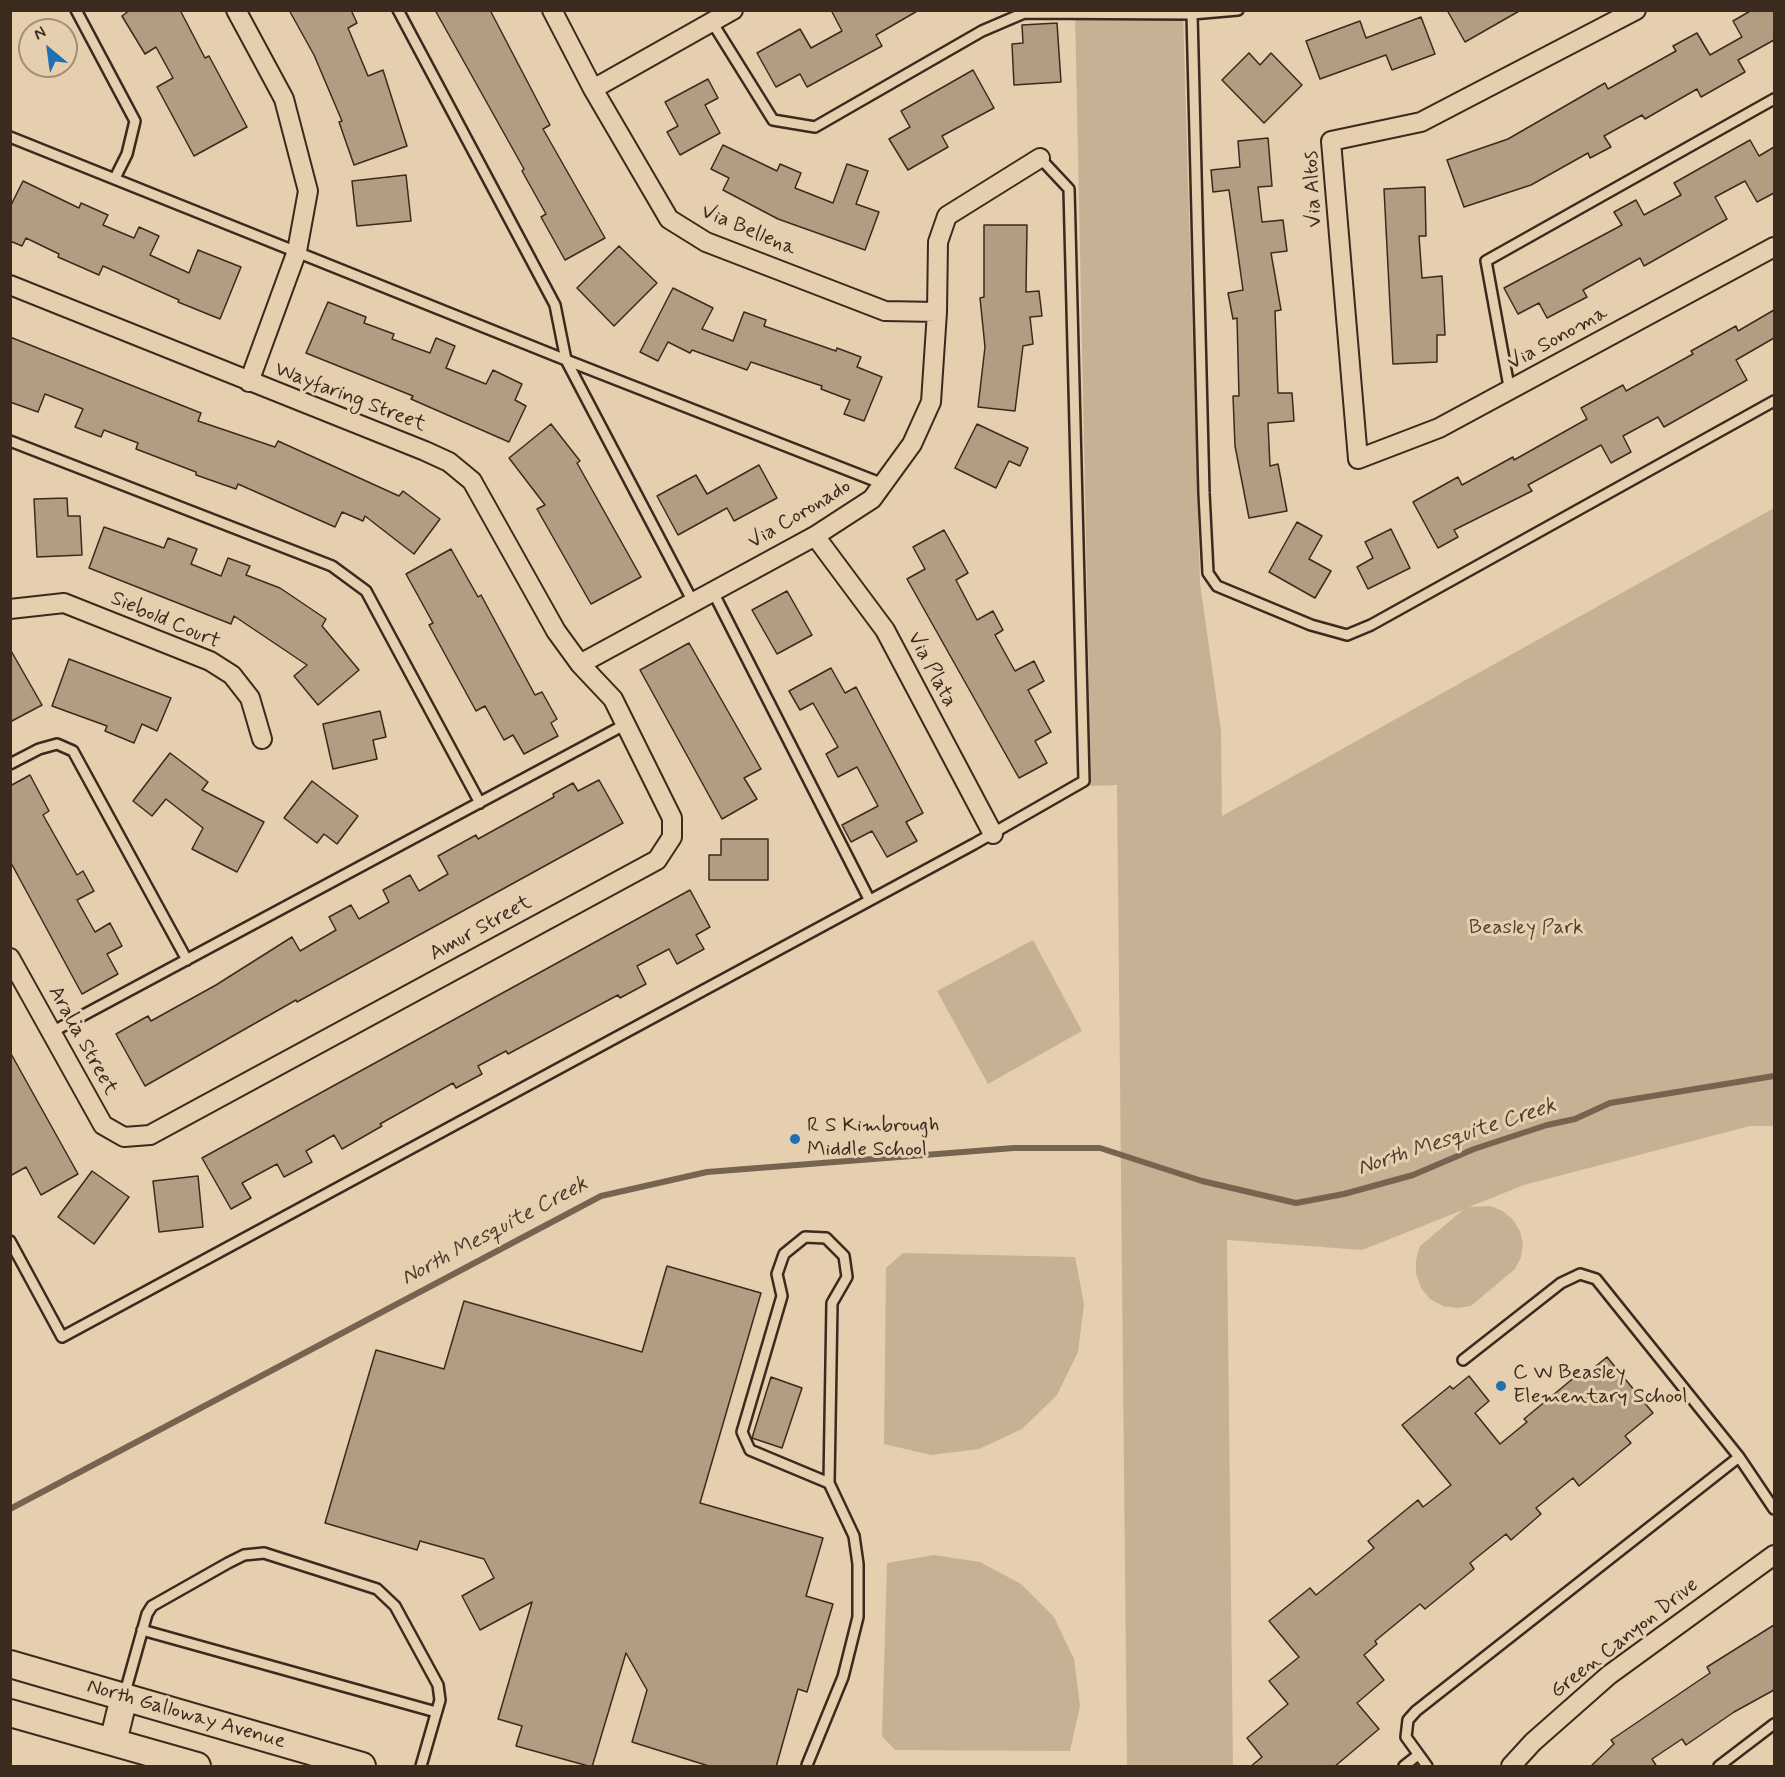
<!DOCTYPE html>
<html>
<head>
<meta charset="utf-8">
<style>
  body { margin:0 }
  #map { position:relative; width:1785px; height:1777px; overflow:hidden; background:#e6cfaf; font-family:Mynerve,sans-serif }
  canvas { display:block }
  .frame { position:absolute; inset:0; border:12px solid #3b2a1e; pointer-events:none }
  .north { position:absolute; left:18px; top:18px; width:60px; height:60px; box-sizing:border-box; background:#e6cfaf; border:2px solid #a28d75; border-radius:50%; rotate:331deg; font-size:16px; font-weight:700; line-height:24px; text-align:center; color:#3b2a1e }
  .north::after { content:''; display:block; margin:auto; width:21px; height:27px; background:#1f6fb2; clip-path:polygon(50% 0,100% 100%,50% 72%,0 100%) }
</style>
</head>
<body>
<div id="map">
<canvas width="1785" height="1777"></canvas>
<div class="frame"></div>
<div class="north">N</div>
</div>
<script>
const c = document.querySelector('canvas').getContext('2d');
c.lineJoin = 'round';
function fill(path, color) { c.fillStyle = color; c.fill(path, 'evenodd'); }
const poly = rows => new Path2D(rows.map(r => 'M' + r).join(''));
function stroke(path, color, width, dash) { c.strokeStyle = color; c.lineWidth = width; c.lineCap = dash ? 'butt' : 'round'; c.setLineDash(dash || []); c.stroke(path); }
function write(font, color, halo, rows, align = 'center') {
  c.font = font + ' Mynerve,sans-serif'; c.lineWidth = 6; c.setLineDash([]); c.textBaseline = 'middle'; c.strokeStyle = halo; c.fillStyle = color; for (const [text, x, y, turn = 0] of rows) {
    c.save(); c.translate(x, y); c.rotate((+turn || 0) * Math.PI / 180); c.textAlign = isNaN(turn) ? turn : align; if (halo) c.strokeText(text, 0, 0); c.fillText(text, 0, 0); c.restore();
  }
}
fill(poly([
  [1075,11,1183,11,1200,583,1221,731,1222,816,1774,508,1774,1126,1750,1126,1524,1185,1469,1207,1490,1206,1503,1211,1513,1220,1520,1231,1523,1244,1521,1257,1515,1269,1471,1306,1457,1308,1443,1306,1430,1299,1421,1288,1416,1274,1416,1260,1420,1246,1463,1210,1362,1250,1227,1240,1233,1766,1127,1766,1117,785,1091,786],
  [1033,940,1082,1031,988,1084,937,991],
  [903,1253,1075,1257,1084,1304,1078,1352,1057,1395,1022,1429,979,1449,931,1455,884,1444,886,1268],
  [934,1555,980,1562,1021,1584,1054,1617,1074,1659,1080,1706,1070,1751,895,1750,882,1736,887,1563]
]), '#c7b195');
stroke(poly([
  [10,1509,601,1196,707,1172,1014,1148,1100,1148,1202,1181,1296,1203,1344,1194,1413,1175,1474,1149,1547,1125,1575,1119,1610,1103,1774,1076]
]), '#766451', 6);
const building = poly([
  [130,10,180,10,205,58,209,56,247,127,194,156,157,87,173,78,156,47,145,54,122,16,130,10],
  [289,10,351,10,357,23,348,28,368,76,383,70,407,146,354,165,339,122,342,121,314,55,289,10],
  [435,10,490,10,550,125,543,129,605,238,565,260,541,217,546,214,522,171,524,169,435,10],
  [831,10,919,10,876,35,882,46,807,87,800,74,776,87,757,53,800,29,811,48,842,31,831,10],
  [1447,10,1521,10,1465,42,1447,10],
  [1752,10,1774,10,1774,40,1738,60,1745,72,1701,97,1697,89,1645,119,1642,115,1604,136,1611,147,1590,158,1588,153,1531,185,1464,207,1447,160,1508,139,1605,83,1608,89,1676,51,1673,46,1697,33,1710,55,1742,37,1733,21,1752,10],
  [1421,17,1435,54,1392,70,1386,55,1320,79,1306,41,1360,21,1366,38,1421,17],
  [1057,23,1061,82,1014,85,1012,44,1023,43,1022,25,1057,23],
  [1249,53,1260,65,1271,53,1302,85,1264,123,1222,80,1249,53],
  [973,70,994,108,942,136,948,147,908,170,889,139,910,127,901,111,973,70],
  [708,79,718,98,705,105,720,133,680,155,667,132,678,126,665,102,708,79],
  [1268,138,1272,186,1258,187,1262,222,1283,220,1287,251,1271,253,1281,310,1275,311,1278,393,1292,393,1294,421,1268,423,1270,466,1278,464,1287,511,1249,518,1235,446,1233,396,1239,396,1237,318,1233,319,1228,293,1243,290,1229,190,1213,192,1211,170,1240,167,1238,141,1268,138],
  [1750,140,1759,156,1774,147,1774,193,1757,202,1745,181,1715,197,1727,219,1644,266,1640,258,1583,290,1587,297,1547,318,1539,303,1518,314,1504,288,1622,225,1614,212,1636,200,1644,215,1681,195,1674,183,1750,140],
  [723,145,777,171,780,164,801,173,795,188,833,203,847,164,868,171,856,204,879,212,865,250,778,219,723,190,729,178,711,169,723,145],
  [406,175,411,221,357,226,352,181,406,175],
  [23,181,79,208,81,203,108,215,103,225,134,238,139,227,159,236,150,255,189,273,198,250,241,267,220,319,178,302,179,300,103,266,99,275,58,257,59,254,26,238,22,246,10,241,10,207,23,181],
  [1425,187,1426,236,1419,236,1422,278,1442,276,1445,335,1437,335,1437,362,1393,364,1384,189,1425,187],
  [984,225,1027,225,1026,292,1039,291,1042,316,1030,317,1033,344,1023,346,1015,411,978,407,985,347,980,298,984,297,984,225],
  [619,246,657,283,614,326,577,288,619,246],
  [673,288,713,308,702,329,733,341,744,312,766,320,764,326,836,351,837,348,861,357,857,367,882,377,864,421,844,414,850,400,821,389,822,386,751,362,747,370,692,350,690,353,668,342,658,361,640,352,673,288],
  [328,302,366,317,364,323,394,334,392,339,430,353,436,338,455,346,446,368,486,384,493,370,522,384,515,400,526,406,509,442,411,399,413,396,306,353,328,302],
  [1774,310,1774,338,1736,360,1747,380,1664,427,1658,417,1623,436,1631,452,1611,463,1601,445,1528,485,1532,491,1454,530,1458,537,1438,548,1413,502,1458,477,1462,485,1513,457,1514,460,1587,419,1581,408,1623,385,1626,391,1693,354,1691,351,1736,326,1738,331,1774,310],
  [10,337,201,413,198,421,275,447,278,441,399,496,403,491,440,519,414,554,365,516,363,521,342,512,335,527,238,484,236,489,196,475,196,472,136,449,138,443,104,430,101,437,75,427,83,409,45,394,38,412,10,402,10,337],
  [551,424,580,461,577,463,641,577,591,604,537,509,545,505,509,458,551,424],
  [977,424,1028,448,1020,466,1009,461,996,488,955,468,977,424],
  [759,465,777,498,734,521,727,508,678,535,657,496,696,475,707,494,759,465],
  [67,498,68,516,80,516,82,555,37,557,34,499,67,498],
  [1297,522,1322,536,1309,559,1331,571,1315,598,1269,572,1297,522],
  [104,527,164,548,168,538,197,549,191,564,221,576,228,558,250,566,246,575,280,588,326,619,322,626,359,670,318,705,294,676,307,665,234,616,231,624,89,568,104,527],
  [1391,529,1410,568,1368,589,1357,567,1373,558,1365,542,1391,529],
  [944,530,968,573,956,580,977,620,993,611,1003,630,995,635,1015,671,1034,661,1044,681,1028,690,1051,732,1035,741,1047,763,1019,778,907,579,925,569,913,547,944,530],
  [451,549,478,597,481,595,535,695,542,692,557,719,551,723,558,736,524,754,513,735,504,740,485,706,476,711,429,625,433,623,406,574,451,549],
  [787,591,812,635,777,654,752,610,787,591],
  [689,643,761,769,744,778,757,799,722,819,640,670,689,643],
  [10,649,42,705,10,722,10,649],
  [69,659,171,698,157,731,142,724,134,743,105,731,107,726,52,706,69,659],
  [831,668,845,693,856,687,923,813,906,822,917,841,887,857,872,831,851,842,842,825,878,806,857,767,838,777,826,754,838,747,813,703,800,710,789,691,831,668],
  [380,711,386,737,373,740,377,759,333,769,323,724,380,711],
  [170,753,208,782,202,790,264,822,237,872,192,849,203,828,166,799,152,816,133,801,170,753],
  [30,775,49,811,43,815,77,875,83,871,94,891,77,900,95,932,110,923,122,946,107,954,118,974,82,994,10,861,10,786,30,775],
  [599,780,623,823,297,1002,296,1000,145,1086,116,1034,148,1016,151,1021,216,985,292,937,300,951,336,930,329,917,351,905,359,919,389,902,383,890,410,875,419,891,448,874,438,856,476,835,478,839,554,797,553,794,573,783,578,791,599,780],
  [312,781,358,816,337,844,324,834,317,843,284,818,312,781],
  [721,839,768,839,768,880,709,880,709,855,721,855,721,839],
  [690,890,710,927,696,935,704,949,677,964,669,949,637,966,646,984,620,998,618,995,508,1054,506,1051,478,1066,482,1074,456,1088,453,1083,380,1124,382,1126,342,1149,334,1135,306,1151,312,1162,284,1177,277,1164,242,1183,251,1198,231,1209,202,1158,690,890],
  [10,1052,78,1174,41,1195,26,1167,10,1176,10,1052],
  [92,1171,129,1197,94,1244,58,1217,92,1171],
  [198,1176,203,1227,159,1232,153,1181,198,1176],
  [667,1266,761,1293,700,1503,823,1538,806,1596,833,1604,807,1692,798,1689,776,1767,712,1767,632,1742,647,1690,626,1653,592,1767,516,1746,522,1726,498,1719,532,1602,480,1630,462,1596,494,1578,484,1559,420,1541,417,1550,325,1523,376,1350,444,1369,464,1301,642,1352,667,1266],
  [1607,1357,1653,1413,1625,1436,1631,1443,1579,1486,1573,1478,1536,1508,1541,1514,1511,1540,1506,1534,1470,1563,1474,1569,1425,1609,1420,1604,1375,1641,1377,1644,1364,1655,1384,1680,1357,1703,1379,1729,1334,1767,1250,1767,1262,1757,1247,1738,1288,1704,1269,1681,1299,1657,1269,1621,1310,1588,1316,1595,1374,1548,1368,1541,1418,1500,1423,1507,1451,1485,1402,1425,1450,1386,1453,1389,1469,1376,1489,1401,1475,1413,1500,1444,1527,1422,1524,1419,1576,1376,1579,1380,1607,1357],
  [771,1377,802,1388,782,1448,752,1438,771,1377],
  [1774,1625,1774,1690,1734,1712,1686,1745,1682,1739,1652,1759,1657,1767,1590,1767,1614,1744,1611,1740,1710,1673,1707,1667,1774,1625]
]);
fill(building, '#b29c82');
stroke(building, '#3b2a1e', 1.5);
const lane = poly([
  [76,10,135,121,127,154,115,178],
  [398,10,555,305,566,360,693,602],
  [1192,14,1204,493,1208,573,1217,586,1311,625,1347,635,1371,625,1774,401],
  [712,22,773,120,815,127,982,31,1024,13,1192,14,1238,10],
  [10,137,566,360,883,484],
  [1510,392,1486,261,1774,99],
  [10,441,332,566,366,591,480,803],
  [713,592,869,899],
  [10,764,39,749,57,744,73,751,187,960],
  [50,1033,626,724],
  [10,1241,62,1337,974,844,1084,781,1069,189,1040,158],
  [1463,1360,1561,1283,1580,1274,1596,1279,1739,1457,1774,1509],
  [142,1630,436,1712],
  [124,1696,147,1614,152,1606,228,1563,244,1555,264,1553,377,1589,395,1606,438,1685,440,1700,421,1766],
  [807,1765,843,1677,858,1617,858,1564,854,1536,829,1483,832,1303,847,1277,844,1256,826,1238,805,1237,784,1254,777,1274,782,1296,742,1432,750,1450,829,1483],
  [1404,1766,1418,1755],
  [1427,1766,1406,1737,1408,1720,1416,1711,1739,1457],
  [1719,1766,1774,1724]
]);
const street = poly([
  [236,10,284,99,308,191,297,251,249,382],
  [552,10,593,89,669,219,706,242,885,311,937,312],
  [1636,10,1421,122,1331,141,1358,459,1439,428,1774,247],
  [593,89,733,10],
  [10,285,425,451,449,462,472,481,556,631,580,664,613,699,672,818,672,837,657,860,150,1135,124,1137,103,1125,10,958],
  [815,536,885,630,993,834],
  [10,609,64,603,210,661,232,675,250,698,262,739],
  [580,664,815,536,872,499,912,444,931,402,937,312,938,242,947,216,1040,158],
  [1511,1766,1533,1742,1609,1675,1774,1555]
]);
const secondary = poly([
  [10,1664,362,1766],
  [10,1713,197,1766],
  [113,1742,124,1697]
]);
stroke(lane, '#3b2a1e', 14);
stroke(street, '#3b2a1e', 22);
stroke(secondary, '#3b2a1e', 30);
stroke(lane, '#e6cfaf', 9);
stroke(street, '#e6cfaf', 18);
stroke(secondary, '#e6cfaf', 26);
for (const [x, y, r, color] of [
  [795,1139,6,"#1f6fb2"],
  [1501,1386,6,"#1f6fb2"]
]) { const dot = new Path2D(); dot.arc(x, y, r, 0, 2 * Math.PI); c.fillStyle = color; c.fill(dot); stroke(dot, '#e6cfaf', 2); }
write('21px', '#3b2a1e', '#e6cfaf', [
  ["Via Altos",1314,189,-93],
  ["Via Bellena",748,231,23],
  ["Via Sonoma",1558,339,-29],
  ["Wayfaring Street",350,398,21],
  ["Via Coronado",800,515,-31],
  ["Siebold Court",165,621,23],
  ["Via Plata",931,670,62],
  ["Amur Street",481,929,-29],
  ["Aralia Street",82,1041,61],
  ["Green Canyon Drive",1625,1639,-38],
  ["North Galloway Avenue",186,1715,16]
]);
write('21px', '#503e30', '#e6cfaf', [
  ["Beasley Park",1526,929]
]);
write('21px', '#3b2a1e', '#e6cfaf', [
  ["R S Kimbrough",807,1127],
  ["Middle School",807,1151],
  ["C W Beasley",1513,1374],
  ["Elementary School",1513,1398]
], 'left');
write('italic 22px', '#4f3d2f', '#e6cfaf', [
  ["North Mesquite Creek",1457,1138,-18],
  ["North Mesquite Creek",495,1232,-28]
]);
</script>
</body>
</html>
